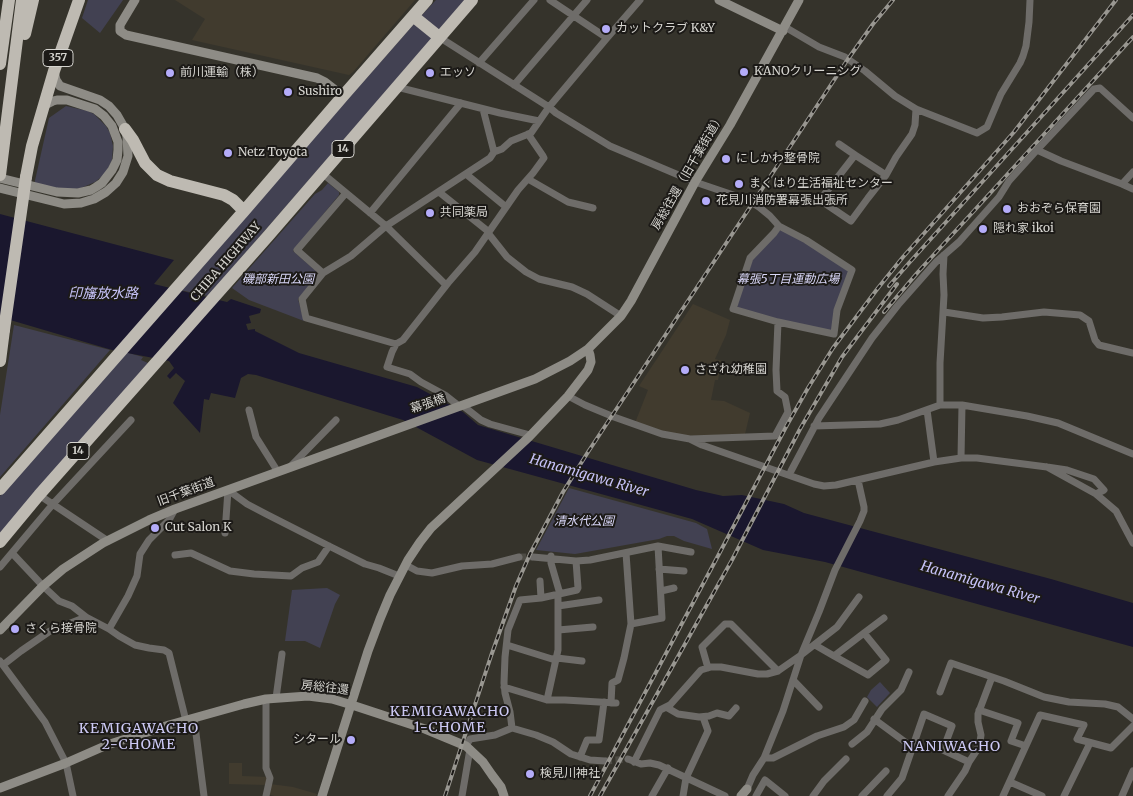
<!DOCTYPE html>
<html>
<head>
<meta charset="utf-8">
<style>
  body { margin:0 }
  canvas { display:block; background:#35332b }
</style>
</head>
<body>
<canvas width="1133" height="796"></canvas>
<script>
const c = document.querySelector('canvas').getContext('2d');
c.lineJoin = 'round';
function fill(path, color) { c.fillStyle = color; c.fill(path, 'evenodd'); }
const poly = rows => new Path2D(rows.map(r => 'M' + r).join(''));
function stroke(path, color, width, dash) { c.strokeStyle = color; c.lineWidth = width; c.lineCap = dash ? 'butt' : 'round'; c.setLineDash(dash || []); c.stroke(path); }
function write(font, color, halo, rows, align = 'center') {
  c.font = font + ' Merriweather,"Noto Sans JP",serif'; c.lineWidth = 4; c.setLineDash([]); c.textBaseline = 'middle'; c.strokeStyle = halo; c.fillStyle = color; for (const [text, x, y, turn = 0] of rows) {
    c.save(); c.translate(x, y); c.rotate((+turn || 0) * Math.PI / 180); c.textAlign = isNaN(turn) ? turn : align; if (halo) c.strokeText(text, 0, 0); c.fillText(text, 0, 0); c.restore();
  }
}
fill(poly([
  [175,0,415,0,353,72,349,75,192,40,205,19],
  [693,304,730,320,726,335,715,359,722,361,718,380,715,380,711,400,724,401,750,413,745,434,685,436,655,430,635,423,648,390,639,386],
  [229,763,242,763,242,776,268,777,267,785,229,784],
  [270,784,293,787,317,794,316,796,274,796,267,794]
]), '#413b2e');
fill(poly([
  [88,0,123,0,100,33,82,18],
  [436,0,465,0,439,30,421,16],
  [414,24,432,38,208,296,180,290],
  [66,106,88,111,94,114,106,126,110,133,113,146,112,160,106,173,95,182,81,188,65,191,34,185,49,118],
  [328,183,339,192,339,195,293,251,317,272,317,276,298,299,304,321,249,300,232,288,315,194,322,190],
  [782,230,805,242,848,269,849,272,833,330,830,331,775,319,738,308,737,306,751,259,779,231],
  [14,325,110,350,0,477,0,415],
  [125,352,143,357,141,360,148,363,0,535,0,496],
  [569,488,696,523,707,529,712,549,684,541,674,536,667,536,659,539,575,554,536,550],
  [327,588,340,595,335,604,320,648,305,641,285,641,292,590],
  [880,682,890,693,877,707,867,697,871,690]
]), '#424152');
fill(poly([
  [0,214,174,260,154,284,227,302,231,299,261,309,260,313,249,316,251,323,246,324,248,330,255,329,255,331,299,353,417,387,463,412,478,425,696,490,723,496,742,495,784,504,804,513,1051,579,1133,603,1133,647,825,562,763,550,692,519,477,460,403,420,256,375,248,374,241,378,235,398,211,393,209,400,204,399,200,433,173,403,185,381,176,373,170,379,167,376,174,368,169,361,112,350,0,317]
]), '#1a172e');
stroke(poly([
  [519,557,533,557],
  [605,761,628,759]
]), '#4d4b44', 7, [7, 3.5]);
stroke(poly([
  [550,0,607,38],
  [785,27,819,47,845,57,865,71,895,96,916,109,977,133,987,127,1001,94,1020,63,1023,56,1026,46,1029,22,1030,0],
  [439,37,549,107,556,113,610,146,695,182,748,200,759,207,770,216,779,226,806,240,852,270,837,310,834,334,778,322,733,309,750,258,774,233,779,226],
  [479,63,534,0],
  [514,85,587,0],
  [397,87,500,113,539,121],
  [483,109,494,152],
  [839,144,855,155],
  [1037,150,1061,161,1122,184,1133,189],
  [322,173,386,226,446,285],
  [466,174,506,207],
  [886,175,855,155,820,200,851,221,868,198,886,175,896,157,912,134,915,125,916,109],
  [528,179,568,202,593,208],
  [1122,184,1133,172],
  [439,192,489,232],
  [370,213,461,103],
  [488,233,507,257,526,272,539,279,572,287,587,294,621,316],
  [323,273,297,250,346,193],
  [944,312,983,318,1002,317,1044,312,1080,315,1089,321,1095,340,1099,345,1133,353],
  [396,344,403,340,448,283,475,252,518,190,533,173,544,158,543,156,528,134],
  [568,396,585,405,614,417,662,434,690,439,702,445,814,484,824,486,836,485,934,462,961,458,977,458,1047,467,1067,470,1094,479,1104,490,1096,494,1047,467],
  [462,405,481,420,490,424,530,435],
  [940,405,940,363,944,295,943,274,944,255],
  [459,406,445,395,421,382,410,374,387,367,392,352,396,344,306,318,302,299,323,273,351,256,386,226,490,158,494,152,502,149,511,141,531,133,549,107,607,38,640,0],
  [249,410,256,437,278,472],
  [927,410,934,462],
  [814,426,880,424,898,420,940,405,962,405,1027,416,1058,423,1133,454],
  [690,439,775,436,788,412,785,397,777,391,776,370,778,322],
  [961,458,962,405],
  [289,468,336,420],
  [791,471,819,418,872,338,898,305,936,262,959,242,999,197,1009,181,1037,150,1094,89,1100,88,1133,118],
  [228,490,247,504,266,514,329,546,365,564,379,568,399,576],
  [1096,494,1116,511,1133,543],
  [39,495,108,541],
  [225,533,228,490],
  [12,553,43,586,59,601,72,606,86,617,109,629,119,636,135,645,149,648,164,650,169,653,186,721],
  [175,555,191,553,230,571,254,574,291,576,302,568,318,562,329,546],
  [551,556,551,563,560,594],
  [533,557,576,561,590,560,658,546,691,552],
  [406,565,417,571,432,573,462,566,492,564,519,557],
  [0,567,53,504,131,420],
  [659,569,684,571],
  [540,581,541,598],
  [661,591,674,588],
  [558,606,599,600],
  [631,624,662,618,658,546],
  [109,629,128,596,137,576,140,554,149,540,169,520,175,509],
  [558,630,593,627],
  [864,633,886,660,868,675,834,656,864,633,884,618],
  [507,645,552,659,557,658,582,661],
  [815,645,834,656],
  [0,661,45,722,66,763,73,796],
  [3,665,21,651,50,631,86,617],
  [708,668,702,647,725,624,731,624,778,671],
  [793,680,819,707],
  [504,687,547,700,565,700,616,703],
  [940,692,951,663,1004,681,1044,697,1069,702,1105,704,1118,707,1133,719],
  [276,698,282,654],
  [547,700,558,650,558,594],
  [611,703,612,683,618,680,624,658,631,624,626,553],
  [666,707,678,714,699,717,709,716,717,713,729,716,736,708],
  [979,710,1018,723,1011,741,1026,746],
  [194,718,204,796],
  [874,719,912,747],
  [512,728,510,712,505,693,504,683,505,657,508,630,520,600,541,598,577,590,578,588,576,561],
  [852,744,867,732,882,709,901,690,909,672],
  [466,746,470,739,495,735,512,728,536,735,553,742,571,754,590,760,605,761],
  [580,757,587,740,599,740,604,702],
  [764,758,773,758,817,736,844,727,854,720,865,701],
  [628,759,641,764,650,763,659,765,725,796],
  [634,762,660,710,670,705,701,670,711,667,721,667,758,674,767,674,778,671,801,655,837,627,859,597],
  [1010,782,1042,796],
  [747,789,753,775,764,758,783,711,801,655,819,612,835,570,860,521,864,511,864,507,858,480],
  [266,796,270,778,266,768,266,699],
  [462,796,470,749],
  [652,796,668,768],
  [683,796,686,778,708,731,703,717],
  [756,796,765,780,785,796],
  [813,796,824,781,846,759],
  [862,796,886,771],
  [887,796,902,778,924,714,952,726,943,750,969,762],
  [948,796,965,771,969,762,977,750,980,742,981,735,978,722,978,714,992,677],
  [1003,796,1040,715,1084,725,1077,739,1111,748,1133,726],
  [1064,796,1090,743],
  [1122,796,1133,771]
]), '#6e6c69', 7);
stroke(poly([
  [135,0,120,25,120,31,126,35,317,78,325,82,343,96],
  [719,0,783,31],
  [0,178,57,192,78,193,91,190,96,187,102,183,112,170,117,160,118,150,118,142,112,126,104,116,95,109,67,100,57,100,53,101,43,106],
  [0,188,64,204,81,203,94,199,106,192,116,183,123,172,128,156,127,137,125,129,117,115,109,106,100,100,60,86,56,80,54,71],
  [0,630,43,586,63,569,103,543,149,520,175,509,535,379,570,361,588,349,621,316,631,301,695,182,730,125,799,0],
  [0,788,66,763,107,745,169,725,244,704,266,699,308,696,332,699,352,705,425,729,466,746,483,762,492,775,501,787,504,796],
  [322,796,368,651,380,619,390,595,408,560,420,542,431,528,529,437,568,396,588,370,591,362,590,355,588,349],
  [741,796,747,789]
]), '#8e8c86', 9);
stroke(poly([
  [413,16,439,37],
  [25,34,33,0],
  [0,64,9,0],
  [125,129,133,140,145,163,157,175,170,181,224,195,233,200,244,211],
  [0,175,22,0],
  [26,177,32,146,54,71,79,0],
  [0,361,4,330],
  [0,489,244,211,343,96,427,0],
  [0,542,39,495,269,235,472,0]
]), '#bebab2', 12);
const rail = poly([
  [889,286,909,263,1133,15],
  [884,312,918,272,1133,37],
  [445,796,491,656,516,586,530,554,563,492,588,452,848,59,873,24,893,0],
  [590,796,719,554,787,425,808,388,833,348,878,288,903,257,1014,132,1116,0],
  [600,796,732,560,800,429,842,357,897,284]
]);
stroke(rail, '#999791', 4);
stroke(rail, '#1c1a17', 2, [5.5]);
stroke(poly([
  [4,330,26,177]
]), '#bebab2', 12);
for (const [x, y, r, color] of [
  [606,29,5,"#b4acf9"],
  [744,72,5,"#b4acf9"],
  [170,73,5,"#b4acf9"],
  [430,73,5,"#b4acf9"],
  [288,92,5,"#b4acf9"],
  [228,153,5,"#b4acf9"],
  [726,159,5,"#b4acf9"],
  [739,184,5,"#b4acf9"],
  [706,201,5,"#b4acf9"],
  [1007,209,5,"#b4acf9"],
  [430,213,5,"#b4acf9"],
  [983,229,5,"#b4acf9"],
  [685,370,5,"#b4acf9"],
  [155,528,5,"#b4acf9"],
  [15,629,5,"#b4acf9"],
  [351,740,5,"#b4acf9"],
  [530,774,5,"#b4acf9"]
]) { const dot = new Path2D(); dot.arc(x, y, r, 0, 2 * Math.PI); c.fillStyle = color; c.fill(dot); stroke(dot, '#1c1a17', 2); }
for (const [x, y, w] of [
  [58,58,30],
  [343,149,22],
  [78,451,22]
]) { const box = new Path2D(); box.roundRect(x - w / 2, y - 8.5, w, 17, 4); c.fillStyle = '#1c1a17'; c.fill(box); stroke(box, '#d6d5d0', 1); }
write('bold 11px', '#d6d5d0', null, [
  ["357",58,58],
  ["14",343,149],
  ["14",78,451]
]);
write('12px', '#d6d5d0', '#1c1a17', [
  ["カットクラブ K&Y",616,29],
  ["KANOクリーニング",754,72],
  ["前川運輸（株）",180,73],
  ["エッソ",440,73],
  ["Sushiro",298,92],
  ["Netz Toyota",238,153],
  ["にしかわ整骨院",736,159],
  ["まくはり生活福祉センター",749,184],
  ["花見川消防署幕張出張所",716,201],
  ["おおぞら保育園",1017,209],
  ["共同薬局",440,213],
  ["隠れ家 ikoi",993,229],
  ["さざれ幼稚園",695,370],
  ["Cut Salon K",165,528],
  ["さくら接骨院",25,629],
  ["シタール",341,740,"right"],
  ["検見川神社",540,774]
], 'left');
write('12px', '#d6d5d0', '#1c1a17', [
  ["房総往還（旧千葉街道）",688,172,-60],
  ["CHIBA HIGHWAY",226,262,-49],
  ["幕張橋",428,404,-19],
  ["旧千葉街道",186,492,-20],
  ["房総往還",325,688,6]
]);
write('italic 12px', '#d9d7f8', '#1c1a17', [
  ["磯部新田公園",278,280],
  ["幕張5丁目運動広場",788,280],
  ["清水代公園",584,522]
]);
write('italic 14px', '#c6c2f7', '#1c1a17', [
  ["印旛放水路",103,294],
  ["Hanamigawa River",589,476,16],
  ["Hanamigawa River",980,583,16]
]);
c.letterSpacing = '1px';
write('14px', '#ccc9f4', '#1c1a17', [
  ["KEMIGAWACHO",450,712],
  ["1-CHOME",450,728],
  ["KEMIGAWACHO",139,729],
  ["2-CHOME",139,745],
  ["NANIWACHO",952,747]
]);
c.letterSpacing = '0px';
</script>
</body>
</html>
